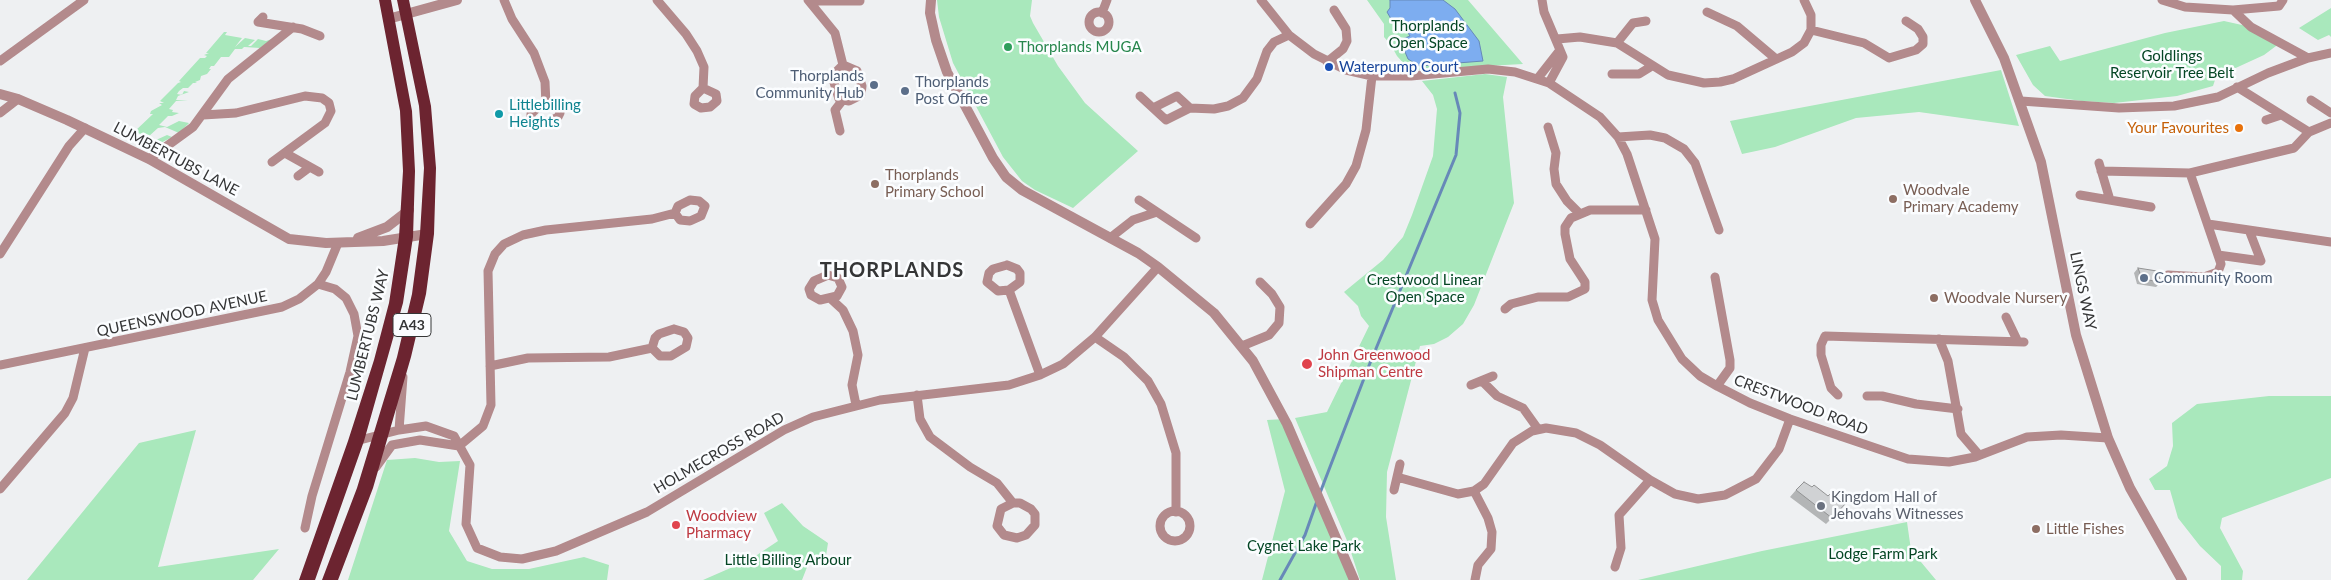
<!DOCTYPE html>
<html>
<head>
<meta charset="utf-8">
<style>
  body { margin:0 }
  canvas { display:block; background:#eef0f2 }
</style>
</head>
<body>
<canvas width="2331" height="580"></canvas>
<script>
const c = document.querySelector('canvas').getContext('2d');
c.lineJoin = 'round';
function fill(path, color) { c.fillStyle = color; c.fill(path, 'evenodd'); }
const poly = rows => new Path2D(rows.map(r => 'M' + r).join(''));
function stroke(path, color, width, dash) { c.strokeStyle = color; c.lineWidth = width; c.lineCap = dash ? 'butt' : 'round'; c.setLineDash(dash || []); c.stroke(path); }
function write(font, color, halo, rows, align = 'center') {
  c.font = font + ' Lato,sans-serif'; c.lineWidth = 5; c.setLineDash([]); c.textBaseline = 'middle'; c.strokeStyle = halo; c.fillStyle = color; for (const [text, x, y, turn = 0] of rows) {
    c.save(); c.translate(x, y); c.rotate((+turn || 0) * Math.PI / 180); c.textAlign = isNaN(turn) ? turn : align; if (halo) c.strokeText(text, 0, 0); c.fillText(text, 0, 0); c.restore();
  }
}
fill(poly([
  [937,0,1032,0,1030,16,1033,23,1058,66,1085,103,1138,151,1073,208,1035,190,1022,181,1003,157,953,63,939,17],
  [1367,0,1468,0,1523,64,1414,70,1406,66,1397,56,1391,45,1384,37,1384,24],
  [2331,8,2331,37,2329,35,2318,40,2299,28],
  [2224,21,2251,27,2280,43,2264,55,2216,77,2213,86,2177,96,2114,103,2082,101,2045,96,2033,85,2016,55,2050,46,2060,61,2165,33],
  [224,32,227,32,225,35,242,38,235,47,245,38,255,40,248,46,251,46,258,39,266,41,272,39,260,48,244,47,242,49,235,49,229,57,221,57,214,66,211,66,209,69,211,69,207,74,201,76,200,80,195,82,197,83,193,83,188,88,183,88,179,91,177,94,182,95,184,91,189,92,178,96,176,100,188,101,176,101,169,109,173,110,172,112,179,113,172,116,168,116,159,125,167,127,179,121,189,123,179,133,165,127,158,128,148,137,156,140,167,135,172,137,157,145,135,139,141,134,134,132,153,114,150,114,151,111,162,105,159,103,164,103,160,101,178,83,181,82,179,81,200,58,205,58,207,56,204,55,209,53,206,53],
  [2001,70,2019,126,1919,112,1856,118,1775,147,1742,154,1730,121],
  [1485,74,1507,77,1503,97,1514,203,1474,305,1463,324,1448,337,1434,344,1420,346,1387,472,1386,517,1396,580,1360,580,1348,543,1295,418,1327,412,1369,326,1361,316,1358,306,1344,292,1383,260,1403,237,1412,215,1433,156,1437,109,1433,95,1422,81],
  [2269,396,2331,396,2331,478,2222,518,2220,528,2243,571,2242,580,2221,580,2221,566,2200,546,2178,518,2170,490,2155,490,2149,479,2167,466,2173,446,2172,423,2197,404],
  [1285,419,1354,580,1262,580,1285,491,1267,420],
  [196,430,158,567,279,549,253,580,27,580,139,443],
  [415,458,439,462,460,461,449,531,467,561,492,569,529,569,584,557,609,565,607,580,348,580,387,460],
  [782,503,803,526,828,543,825,562,811,557,802,580,703,580,751,559,778,541,764,513],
  [1907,522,1911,550,1936,580,1638,580,1762,551]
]), '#a9e8bc');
const water = poly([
  [1390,0,1443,0,1455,9,1479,41,1483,61,1419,66,1408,59,1400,40,1410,36,1405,28,1398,29,1394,24,1387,12,1390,8,1390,0]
]);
fill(water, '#7dadf0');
stroke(water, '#6789b8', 1);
stroke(poly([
  [1320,493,1368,368,1456,155,1460,113,1455,93],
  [1280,580,1305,535,1317,501]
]), '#6789b8', 3);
stroke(poly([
  [504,0,512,19,534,53,545,82,546,105],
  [657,0,686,34,697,51,704,67,703,88],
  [808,0,835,33,843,65],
  [1261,0,1289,35,1314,54,1346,70,1372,76,1411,76,1488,69,1515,72,1549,83,1600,117,1618,137,1627,154,1655,239,1652,300,1658,320,1682,359,1700,376,1717,386,1750,403,1790,419,1908,459,1949,462,1975,457,2027,437,2061,435,2108,438],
  [1542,0,1544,12,1563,57,1549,83],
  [2162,0,2185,7,2233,10,2279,6,2283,0],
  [809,1,860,1],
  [2233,10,2251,27,2308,58],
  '1089 22a10 10 0 1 1 20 0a10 10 0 1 1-20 0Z',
  [1707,12,1737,26,1776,59],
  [1102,13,1107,0],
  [263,17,258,22,302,29,320,36],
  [1811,30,1864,43,1889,58,1916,50,1923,44,1923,37,1918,29,1906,21],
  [1557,39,1580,37,1617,43,1668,75,1704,83,1720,82,1733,79,1792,52,1804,43,1811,30,1811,15,1804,0],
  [1617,43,1633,23,1646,21],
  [0,61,84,0],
  [1327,62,1343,49,1347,41,1346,29,1334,10],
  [843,65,857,71,862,86,861,95,849,101,839,99,832,76,843,65],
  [1612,74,1639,74,1652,66],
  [1538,78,1560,50],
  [2237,87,2309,132],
  [703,88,716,94,717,101,710,107,701,108,694,104,695,96,703,88],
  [1140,96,1153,108],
  [1177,96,1190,108,1166,120,1153,108,1177,96],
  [2311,100,2331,113],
  [2021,101,2119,108,2174,106,2218,97,2268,73,2308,58,2331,53],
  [546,105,558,107,560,113,558,117,544,124,531,121,531,114,537,108,546,105],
  [1190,108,1214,109,1228,106,1243,98,1257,79,1267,51,1274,42,1289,35],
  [0,113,18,99],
  [203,115,236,113,305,96,322,98,329,103,331,111,325,123,272,162],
  [2266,120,2281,115],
  [1548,127,1556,153,1554,169,1556,184,1567,201,1579,213],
  [840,131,835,110,842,101],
  [1618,137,1650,135,1665,138,1684,149,1695,163,1719,230],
  [285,153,319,172],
  [149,159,193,127,228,79,293,27],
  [2099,163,2110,200],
  [2101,171,2190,173,2294,148,2309,132,2331,123],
  [298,176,310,167],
  [2080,195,2151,207],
  [690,200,699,201,705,206,701,216,690,221,680,220,675,213,678,206,690,200],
  [1139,200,1196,238],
  [1310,224,1346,184,1356,166,1366,130,1372,76],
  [2208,224,2331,242],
  [1110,238,1133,220,1157,212],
  [0,254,69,146,85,128],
  [2218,255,2261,261,2249,230],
  [1007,265,1017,269,1020,273,1020,282,1009,290,998,291,987,282,989,273,993,269,1007,265],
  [828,275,838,278,842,287,837,296,820,300,811,295,809,289,814,281,828,275],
  [2168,275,2204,277,2218,272,2221,264,2190,173],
  [1715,277,1730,360,1730,368,1717,386],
  [1009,290,1040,375],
  [831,299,843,310,853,331,858,355,852,385,856,405],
  [1505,309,1511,304,1538,297,1568,297,1585,289,1585,282,1570,259,1565,234,1565,227,1571,218,1590,210,1646,210],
  [2006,317,2018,342],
  [674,329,684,332,688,338,686,347,671,356,660,356,652,348,655,338,659,334,674,329],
  [1095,337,1124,357,1148,381,1161,404,1176,453,1176,512],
  [1939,339,1948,361,1961,434,1979,455],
  [1242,346,1269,335,1279,323,1280,307,1272,294,1260,282],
  [0,365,282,307,299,299,318,284,326,272,338,243],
  [490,366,528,358,609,357,652,348],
  [1482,381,1497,396,1523,408,1538,429],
  [1471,385,1493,376],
  [917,395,920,419,930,437,970,467,997,483,1013,503],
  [1838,395,1831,388,1821,355,1821,345,1825,336,2024,342],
  [1867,396,1882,396,1916,404,1958,409],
  [399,430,403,377],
  [356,441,399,430,426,426,454,436,470,465,466,524,477,548,500,557,522,559,556,551,647,512,784,430,813,417,880,400,1009,385,1040,375,1063,364,1095,337,1158,267],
  [459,446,483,426,491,405,488,271,495,254,504,244,523,235,546,230,652,219,675,213],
  [376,467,392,445,420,440,459,446],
  [1397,477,1458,494,1474,491,1484,484,1513,443,1532,431,1546,428,1576,433,1600,445,1650,480,1675,494,1698,499,1725,495,1756,479,1779,449,1790,419],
  [0,489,65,413,73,398,85,348],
  [1394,490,1400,464],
  [1474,491,1488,518,1492,532,1491,549,1478,565,1475,580],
  [1013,503,1020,503,1031,509,1035,514,1035,525,1026,535,1017,538,1004,535,997,526,1001,509,1013,503],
  '1160 526a15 15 0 1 1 30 0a15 15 0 1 1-30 0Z',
  [305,528,312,496,350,372,358,336,354,314,346,298,335,289,318,284],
  [1615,567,1621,548,1619,515,1650,480]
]), '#b38a8c', 9);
stroke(poly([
  [931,0,930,13,936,40,947,72,993,158,1006,177,1022,190,1138,253,1158,267,1214,313,1253,361,1287,424,1354,580],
  [1975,0,2004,58,2041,162,2076,335,2108,438,2130,488,2182,580],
  [388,19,457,0],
  [0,94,18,99,67,120,149,159,289,239,326,243,383,241,427,234],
  [358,238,387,227,409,210]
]), '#b38a8c', 10);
fill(poly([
  [379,0,391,0,412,111,415,171,413,237,403,303,364,441,315,580,299,580,348,441,374,360,389,303,399,237,403,171,400,111,379,0],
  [397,0,409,0,431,106,436,168,434,234,426,294,411,357,373,488,338,580,322,580,357,488,397,357,412,294,420,234,424,168,419,106,397,0]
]), '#6c2430');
fill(poly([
  [2138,268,2161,282,2156,287,2137,284,2134,273],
  [1812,487,1842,508,1826,524,1790,497,1796,490]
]), '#b3b5b6');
const building = poly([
  [2138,268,2157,271,2161,282,2142,279,2138,268],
  [1804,482,1812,487,1814,485,1828,496,1834,490,1848,501,1832,518,1796,490,1804,482]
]);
fill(building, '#d0d2d4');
stroke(building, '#929394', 1);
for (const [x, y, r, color] of [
  [1008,47,5,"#2e9e5b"],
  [1329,67,5,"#1a4fb4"],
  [874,85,5,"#5c6f8a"],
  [905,91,5,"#5c6f8a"],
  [499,114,5,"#0f9aa8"],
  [2239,128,5,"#e8710a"],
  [875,184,5,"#8d6e63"],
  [1893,199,5,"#8d6e63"],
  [2144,278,5,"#5c6f8a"],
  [1934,298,5,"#8d6e63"],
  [1307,364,6,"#e0444e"],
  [1821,506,5,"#6b7280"],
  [676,525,5,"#e0444e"],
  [2036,529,5,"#8d6e63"]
]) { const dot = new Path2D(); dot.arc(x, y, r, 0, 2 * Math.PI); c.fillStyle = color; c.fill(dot); stroke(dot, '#fbfdff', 2); }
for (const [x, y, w] of [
  [412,325,38]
]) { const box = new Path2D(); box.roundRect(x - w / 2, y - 11.5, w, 23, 4); c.fillStyle = '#fbfdff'; c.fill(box); stroke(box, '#353637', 1); }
write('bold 14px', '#353637', null, [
  ["A43",412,325]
]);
write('15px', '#044624', '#fbfdff', [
  ["Thorplands",1428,26],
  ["Open Space",1428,43],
  ["Goldlings",2172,56],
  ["Reservoir Tree Belt",2172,73],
  ["Crestwood Linear",1425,280],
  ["Open Space",1425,297],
  ["Cygnet Lake Park",1304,546],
  ["Lodge Farm Park",1883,554],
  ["Little Billing Arbour",788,560]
]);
write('15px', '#27864d', '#fbfdff', [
  ["Thorplands MUGA",1018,47]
], 'left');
write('15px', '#164399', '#fbfdff', [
  ["Waterpump Court",1339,67]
], 'left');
write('15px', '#4e5e75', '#fbfdff', [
  ["Thorplands",864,76,"right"],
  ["Community Hub",864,93,"right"],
  ["Thorplands",915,82],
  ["Post Office",915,99],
  ["Community Room",2154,278]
], 'left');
write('15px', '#0d838f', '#fbfdff', [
  ["Littlebilling",509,105],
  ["Heights",509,122]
], 'left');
write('15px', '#c56008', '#fbfdff', [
  ["Your Favourites",2229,128]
], 'right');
write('15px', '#353637', '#fbfdff', [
  ["LUMBERTUBS LANE",176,159,28],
  ["LINGS WAY",2083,291,78],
  ["QUEENSWOOD AVENUE",182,314,-12],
  ["LUMBERTUBS WAY",368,335,-76],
  ["CRESTWOOD ROAD",1801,405,21],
  ["HOLMECROSS ROAD",719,453,-30]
]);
write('15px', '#785e54', '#fbfdff', [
  ["Thorplands",885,175],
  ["Primary School",885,192],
  ["Woodvale",1903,190],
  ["Primary Academy",1903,207],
  ["Woodvale Nursery",1944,298],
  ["Little Fishes",2046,529]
], 'left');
write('15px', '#be3a42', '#fbfdff', [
  ["John Greenwood",1318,355],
  ["Shipman Centre",1318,372],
  ["Woodview",686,516],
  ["Pharmacy",686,533]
], 'left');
write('15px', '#5b616d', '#fbfdff', [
  ["Kingdom Hall of",1831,497],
  ["Jehovahs Witnesses",1831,514]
], 'left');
c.letterSpacing = '1px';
write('bold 20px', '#353637', '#fbfdff', [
  ["THORPLANDS",892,271]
]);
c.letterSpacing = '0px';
</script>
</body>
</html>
